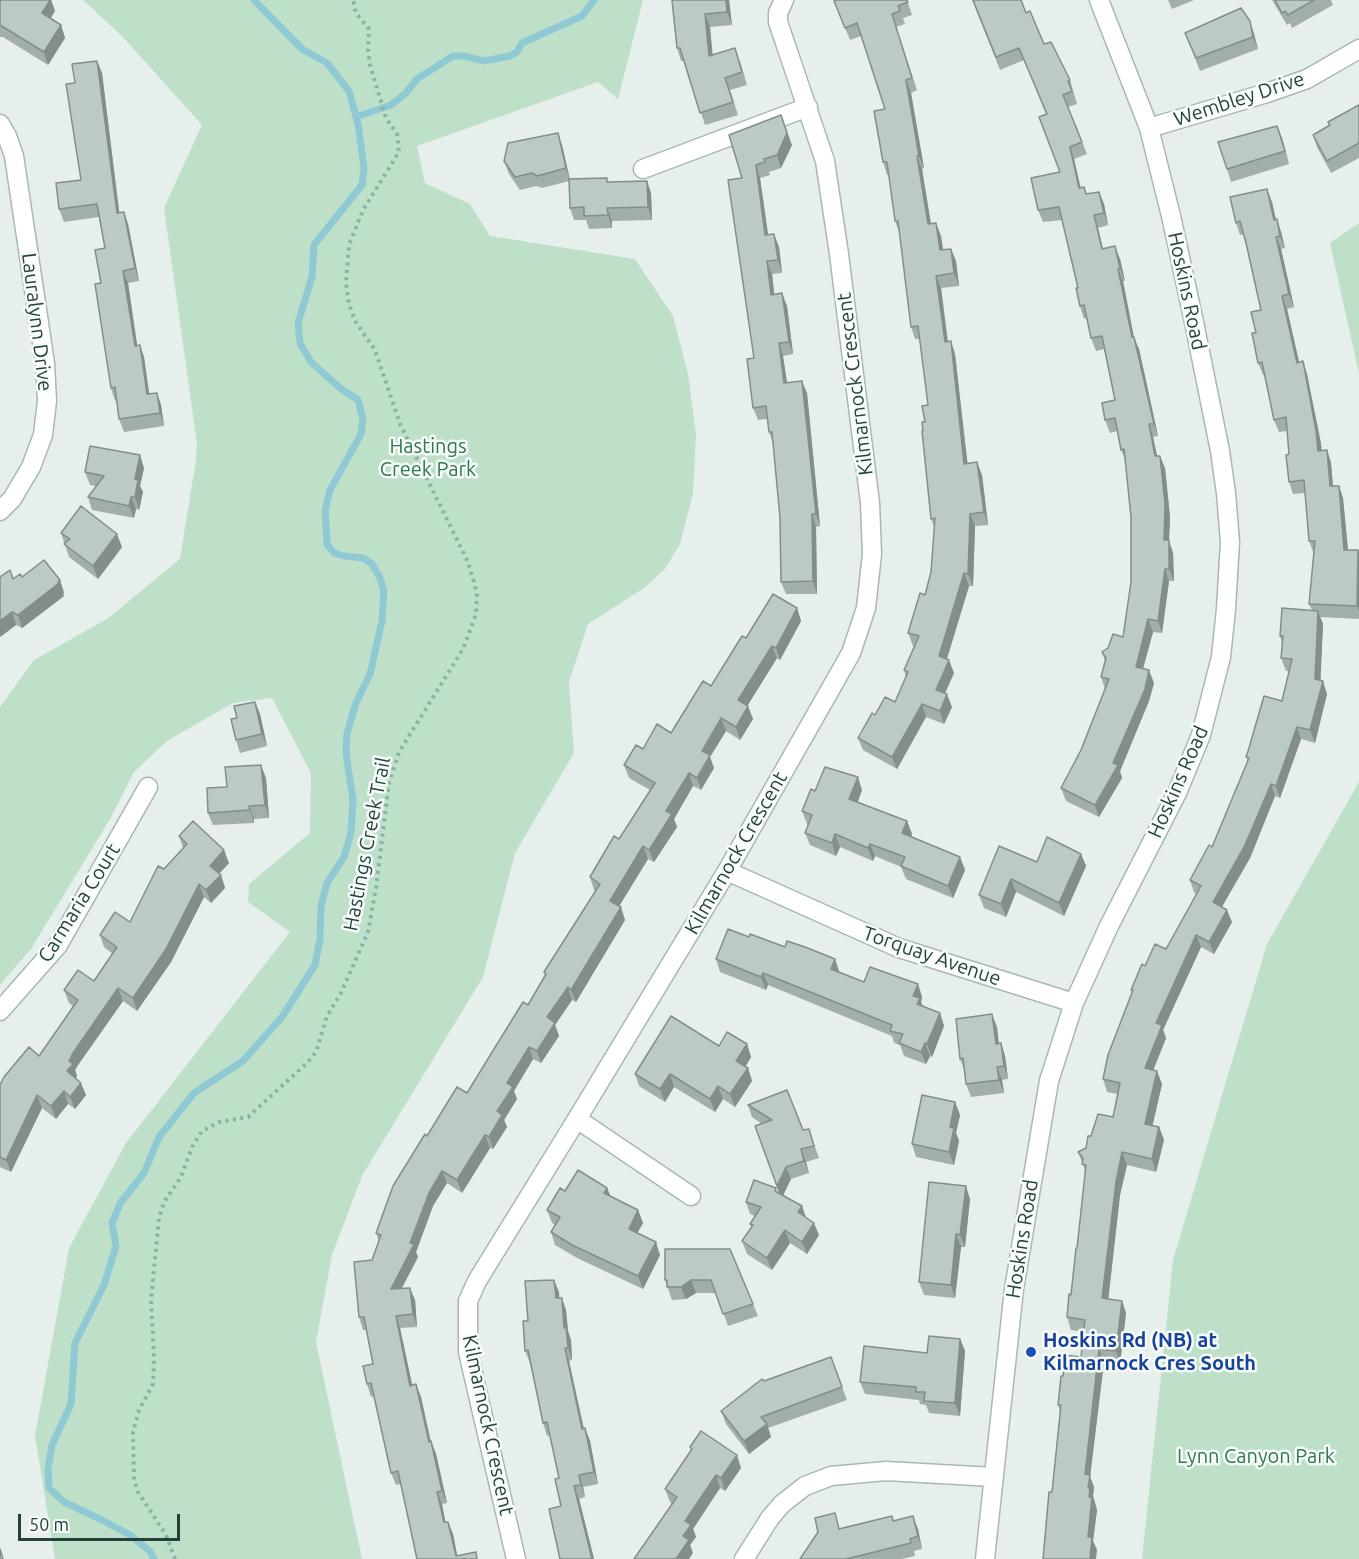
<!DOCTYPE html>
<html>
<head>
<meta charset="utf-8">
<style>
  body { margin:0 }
  #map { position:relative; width:1359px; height:1559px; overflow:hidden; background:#e6efeb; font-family:Ubuntu,sans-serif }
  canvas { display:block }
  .scale { position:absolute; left:18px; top:1514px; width:162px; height:27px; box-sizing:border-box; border:3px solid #24423a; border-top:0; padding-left:8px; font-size:18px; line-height:21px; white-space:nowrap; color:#24423a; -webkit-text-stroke:4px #f7fbf9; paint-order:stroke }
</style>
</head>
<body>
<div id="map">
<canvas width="1359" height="1559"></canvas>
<div class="scale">50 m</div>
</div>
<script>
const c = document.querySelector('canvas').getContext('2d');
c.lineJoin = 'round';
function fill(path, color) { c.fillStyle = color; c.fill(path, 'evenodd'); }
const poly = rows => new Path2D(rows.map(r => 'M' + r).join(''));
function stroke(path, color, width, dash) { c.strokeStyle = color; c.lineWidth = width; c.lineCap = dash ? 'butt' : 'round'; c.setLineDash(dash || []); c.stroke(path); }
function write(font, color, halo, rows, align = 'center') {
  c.font = font + ' Ubuntu,sans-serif'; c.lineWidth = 5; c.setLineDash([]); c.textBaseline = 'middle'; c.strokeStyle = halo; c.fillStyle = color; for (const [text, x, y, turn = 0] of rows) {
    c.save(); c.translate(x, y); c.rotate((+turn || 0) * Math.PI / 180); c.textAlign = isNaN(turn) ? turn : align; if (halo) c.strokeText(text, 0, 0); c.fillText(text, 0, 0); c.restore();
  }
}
fill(poly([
  [83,0,643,0,618,99,598,82,417,146,425,183,470,204,490,236,635,259,673,316,688,374,696,434,693,493,680,544,665,569,644,588,588,624,569,682,574,753,515,853,483,977,362,1176,332,1255,316,1342,362,1559,55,1559,35,1436,69,1248,126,1143,290,932,248,902,249,884,310,833,311,773,272,698,233,703,167,741,134,772,110,819,31,949,0,985,0,707,34,660,107,619,180,559,196,460,197,444,164,208,202,125,122,36],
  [1359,223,1359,374,1330,243],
  [1359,782,1359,1559,1142,1559,1173,1260,1267,944]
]), '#bfe0c8');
stroke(poly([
  [356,117,391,105,406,93,417,79,453,56,464,56,484,61,510,56,517,52,522,43,582,16,594,0],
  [154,1559,150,1551,130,1535,100,1519,64,1502,49,1488,48,1468,52,1445,71,1404,75,1343,104,1285,116,1246,112,1223,121,1202,144,1173,159,1137,194,1093,243,1061,282,1017,315,965,320,939,321,906,327,883,344,857,351,832,353,800,346,753,347,733,356,703,370,674,382,621,384,591,380,578,372,564,363,558,344,556,334,553,327,544,325,510,330,490,361,434,363,419,358,400,340,388,311,362,300,343,298,323,312,277,314,245,362,185,364,168,358,124,349,91,327,63,302,49,254,0]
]), '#8ec9d4', 7);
const minor = poly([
  [0,124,7,136,14,156,45,363,47,401,43,435,31,467,12,499,0,511],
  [1149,128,1267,93,1307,79,1359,49],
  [643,169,808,107],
  [727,871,899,948,1074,1003],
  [0,1011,58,945,148,787],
  [577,1119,691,1196],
  [516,1559,468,1352,468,1301,477,1281,577,1119,727,871,851,653,866,608,872,554,870,503,839,254,825,161,778,22,778,13,784,0],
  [744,1559,770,1518,782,1504,805,1486,831,1476,886,1471,993,1477],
  [985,1559,1014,1289,1049,1081,1074,1003,1109,926,1177,793,1201,735,1221,657,1226,609,1230,542,1226,493,1220,451,1194,322,1171,216,1149,128,1099,0]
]);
stroke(minor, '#a8b8b2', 21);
stroke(poly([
  [175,1559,166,1535,138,1492,134,1479,133,1432,139,1410,153,1384,154,1357,151,1300,159,1218,164,1202,181,1177,192,1147,202,1131,219,1122,248,1117,308,1062,316,1052,327,1016,341,993,368,932,376,888,389,783,399,752,463,649,476,614,477,593,468,562,400,424,375,350,355,321,349,304,346,283,349,245,363,210,399,152,397,134,386,118,370,65,368,50,369,29,356,13,353,0]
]), '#86b3a5', 4, [3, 4.5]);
stroke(minor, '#fff', 18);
fill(poly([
  [0,0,51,0,55,11,51,18,61,25,65,38,48,65,3,37,0,37],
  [672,0,729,0,732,25,710,27,712,55,740,61,747,85,730,90,738,115,705,125,684,61,681,61,677,48],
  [907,0,912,15,903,18,905,24,896,27,917,90,911,93,924,168,922,169,931,224,941,236,943,250,951,249,956,261,959,286,941,288,948,341,955,354,967,463,982,475,988,525,975,526,973,586,969,586,947,659,954,673,945,693,952,707,944,724,926,717,897,769,863,750,858,738,875,715,895,702,906,677,904,670,914,646,913,646,908,633,925,595,931,572,935,529,931,519,923,431,928,405,920,339,915,339,911,327,900,234,895,221,889,175,887,175,883,162,885,109,861,36,850,40,834,1],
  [972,0,1021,0,1026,13,1044,44,1070,80,1077,104,1068,107,1087,154,1074,159,1081,188,1084,187,1087,194,1104,204,1108,225,1098,228,1103,249,1120,259,1125,281,1123,281,1134,338,1139,349,1158,436,1153,437,1157,456,1165,468,1170,517,1169,541,1173,553,1174,581,1169,581,1162,633,1153,632,1143,669,1154,683,1149,701,1120,771,1122,778,1099,817,1066,801,1061,788,1081,750,1105,689,1101,677,1105,661,1102,652,1123,637,1131,582,1131,517,1125,459,1121,450,1117,431,1110,433,1105,420,1115,400,1104,349,1096,351,1091,338,1087,318,1084,319,1080,306,1078,288,1062,220,1043,222,1038,210,1060,172,1046,114,1024,60,1000,70],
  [1168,0,1194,0,1172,9],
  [1272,0,1331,0,1333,5,1292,28,1290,23,1287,25],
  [1250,21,1254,34,1258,49,1200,71,1185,33],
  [97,61,102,73,119,213,128,224,139,281,128,283,137,345,144,357,149,394,157,393,161,405,164,426,124,432,119,419,117,400,115,401,111,388,101,283,105,248,99,217,64,222,59,209,81,180,75,83],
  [1359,105,1359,158,1331,173,1317,147,1313,135,1330,126,1328,122],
  [729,135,792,145,781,168,769,172,770,175,760,178,768,235,779,247,782,273,772,274,774,294,787,306,793,354,783,356,787,383,807,393,820,526,816,527,817,594,786,594,781,582,780,518,773,443,769,432,767,419,758,420,753,408,754,358,742,178],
  [1282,138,1289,164,1231,182,1227,169],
  [562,145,570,179,609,182,647,181,651,193,652,220,612,221,612,228,589,229,586,220,574,220,570,208,569,181,542,188,536,186,520,190,509,174,504,161],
  [1272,202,1276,219,1281,232,1285,248,1281,249,1294,307,1287,309,1299,362,1307,374,1321,451,1327,450,1331,463,1333,486,1339,486,1343,498,1348,550,1358,550,1359,552,1359,619,1320,617,1323,624,1320,680,1327,694,1315,743,1301,739,1280,798,1275,796,1250,858,1222,907,1232,922,1214,954,1201,947,1163,1030,1166,1038,1153,1070,1162,1084,1152,1126,1159,1127,1164,1140,1156,1172,1127,1165,1120,1195,1108,1299,1122,1301,1126,1313,1120,1364,1104,1362,1090,1477,1094,1487,1093,1496,1097,1510,1093,1541,1097,1550,1052,1492,1060,1411,1058,1405,1063,1376,1081,1357,1084,1332,1071,1330,1067,1317,1071,1295,1077,1248,1086,1173,1078,1152,1086,1148,1091,1136,1113,1117,1118,1094,1107,1092,1103,1079,1132,992,1131,990,1145,966,1166,949,1196,894,1194,892,1190,880,1212,847,1248,761,1246,757,1282,701,1289,671,1286,671,1281,658,1282,643,1280,636,1312,610,1309,604,1314,554,1309,541,1305,493,1293,494,1289,482,1289,454,1287,431,1279,432,1274,420,1265,375,1263,375,1258,363,1256,333,1261,310,1244,234,1240,235,1236,223],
  [144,468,140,486,143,492,139,510,136,509,134,518,92,510,88,497,96,486,90,485,85,472],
  [61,533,122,547,98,579,69,557],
  [0,577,13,579,22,577,60,580,64,593,63,594,64,596,22,628,16,625,0,637],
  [797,608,801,621,780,660,777,658,747,706,753,719,740,740,726,731,710,757,714,768,701,790,693,786,674,819,677,827,654,862,648,859,619,906,625,920,576,1002,572,1000,555,1025,559,1036,541,1063,533,1059,514,1091,517,1099,504,1120,507,1127,493,1149,490,1148,462,1193,447,1183,433,1206,416,1252,418,1257,402,1288,415,1300,417,1327,400,1328,412,1385,421,1397,431,1441,436,1454,447,1503,442,1504,445,1522,453,1534,457,1556,478,1559,417,1559,401,1484,396,1485,391,1473,374,1396,371,1397,367,1384,373,1364,366,1330,363,1330,359,1317,372,1260,379,1242,376,1233,427,1136,467,1093,528,1005,545,975,544,972,596,891,594,890,590,877,619,839,650,790,629,778,624,765,643,749,671,733,711,686,746,638],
  [255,702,260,714,267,746,240,753,236,740,237,718],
  [266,778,269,818,254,819,254,823,213,825,208,813,227,787],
  [862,790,857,803,907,821,912,834,911,837,960,857,965,870,953,898,906,879,901,867,875,856,873,861,840,847,836,856,810,845,805,833,808,825,807,824,802,811,815,791],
  [179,836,229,863,219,874,221,875,225,888,211,903,204,897,171,962,137,1011,123,1001,78,1065,75,1070,77,1076,76,1078,86,1095,75,1109,68,1104,56,1119,42,1108,11,1172,0,1167,0,1085,39,1056,73,1006,69,1003,64,990,94,981,113,954,104,947,100,935,130,922,164,869,183,848],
  [1081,854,1086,866,1064,916,1016,892,1006,917,984,908,979,895,1037,862],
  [749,937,785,947,835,959,839,972,864,982,918,984,922,997,921,1002,923,1006,940,1013,944,1026,932,1057,930,1056,926,1064,904,1056,900,1045,894,1043,892,1036,768,985,766,990,720,972,716,959],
  [997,1027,999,1044,1001,1043,1005,1056,1008,1079,1002,1080,1004,1093,971,1097,966,1084,964,1069,960,1059],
  [747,1044,751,1057,745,1067,748,1068,752,1081,735,1107,723,1099,715,1112,674,1087,665,1102,639,1086,635,1074,719,1046],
  [955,1102,960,1115,956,1133,959,1141,954,1165,916,1157,912,1144],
  [748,1105,803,1130,813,1141,819,1158,806,1162,809,1173,791,1179,783,1196,802,1206,806,1217,819,1235,807,1254,790,1243,772,1270,747,1254,742,1241,752,1227,750,1224,755,1216,750,1214,746,1202,776,1188,777,1192,779,1193,755,1126,762,1124,752,1117],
  [607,1188,611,1197,638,1210,643,1223,637,1233,660,1255,643,1289,577,1258,555,1245,551,1232,555,1225,552,1223,547,1210,565,1191],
  [970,1199,965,1247,961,1247,955,1298,924,1295,919,1282],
  [665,1249,753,1304,758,1316,728,1326,716,1293,696,1293,686,1299,672,1300,665,1280],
  [559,1292,559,1298,566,1310,568,1331,571,1340,572,1360,569,1361,584,1428,585,1428,590,1441,598,1484,583,1487,585,1497,579,1499,594,1559,560,1559,561,1506,559,1478,550,1435,547,1436,543,1423,530,1363,525,1351,528,1321],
  [960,1339,965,1351,960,1416,929,1413,926,1405,920,1404,919,1400,865,1394,860,1382],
  [831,1357,847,1400,768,1428,771,1437,749,1454,726,1424,721,1411,764,1381],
  [690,1447,741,1468,725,1491,720,1488,693,1529,696,1537,690,1545,693,1553,672,1504,670,1502,665,1489,691,1451],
  [892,1516,894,1521,918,1529,922,1549,914,1551,915,1556,902,1559,800,1559,841,1528]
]), '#a1aea9');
fill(poly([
  [50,0,51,0,55,11,46,25,42,13],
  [726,0,729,0,732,25,727,12],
  [705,14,710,27,714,69,709,56],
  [1250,21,1254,34,1258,49,1253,37],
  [61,25,65,38,48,65,44,52],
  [97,61,102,73,121,226,117,213],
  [906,80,911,93,924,168,919,156],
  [781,115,792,145,781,168,777,155],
  [1277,126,1282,138,1289,164,1285,151],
  [558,133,562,145,570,181,566,168],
  [1070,147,1074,159,1083,201,1079,188],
  [917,156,922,169,933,237,928,224],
  [756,165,760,178,770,248,765,235],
  [647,181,651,193,652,220,648,207],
  [1267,189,1272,202,1278,232,1274,220],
  [1099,192,1104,204,1108,225,1104,213],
  [607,208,612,221,612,228,608,215],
  [124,212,128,224,139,281,135,268],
  [1094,215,1098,228,1106,262,1102,249],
  [1277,219,1281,232,1285,248,1280,236],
  [936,223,941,236,945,263,940,250],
  [774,234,779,247,782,273,778,260],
  [1276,237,1281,249,1294,307,1289,294],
  [1115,246,1120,259,1125,281,1120,268],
  [951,249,956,261,959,286,954,273],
  [767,261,772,274,776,308,771,295],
  [1118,269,1123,281,1134,338,1139,349,1158,436,1154,424,1132,337],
  [123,271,128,283,139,358,135,346],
  [936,276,941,288,949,354,945,342],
  [782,293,787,306,793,354,789,342],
  [1282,296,1287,309,1302,375,1297,363],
  [951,341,955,354,969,476,964,464],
  [779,343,783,356,789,396,784,383],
  [140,345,144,357,151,407,147,394],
  [1303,361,1307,374,1321,443,1323,464,1318,451],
  [802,381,807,393,820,526,816,514],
  [157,393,161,405,164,426,160,413],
  [1149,424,1153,437,1160,469,1155,456],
  [1327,450,1331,463,1334,499,1330,486],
  [140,455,144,468,140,486,143,492,139,510,135,497,135,479],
  [1160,456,1165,468,1170,517,1169,541,1173,553,1174,581,1169,569,1164,540],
  [977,462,982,475,988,525,984,512],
  [1339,486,1343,498,1349,562,1344,550],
  [131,497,136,509,134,518,129,506],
  [812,514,816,527,817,594,813,581],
  [970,514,975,526,973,586,968,574],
  [117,534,122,547,98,579,93,566],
  [1358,550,1359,552,1359,611,1357,606],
  [1165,569,1169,581,1162,633,1158,621],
  [964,573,969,586,944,668,939,656],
  [60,580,64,593,63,594,64,596,22,628,18,615],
  [797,608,801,621,780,660,776,648],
  [1318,611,1323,624,1320,692,1315,679],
  [12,612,16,625,0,637,0,621],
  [1148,619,1153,632,1140,679,1136,667],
  [772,646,777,658,743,713,738,700],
  [949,660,954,673,941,702,936,690],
  [1149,670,1154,683,1149,701,1120,771,1122,778,1099,817,1095,805,1113,763],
  [1323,681,1327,694,1315,743,1310,730],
  [947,694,952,707,944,724,940,711],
  [255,702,260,714,267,746,262,734],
  [922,704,926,717,897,769,892,757],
  [748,706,753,719,740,740,736,727],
  [721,718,726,731,710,757,714,768,701,790,697,778,702,751],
  [1297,727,1301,739,1280,798,1276,786],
  [261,765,266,778,269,818,265,805],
  [689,773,693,786,674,819,677,827,654,862,649,850,666,811],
  [858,777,862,790,854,812,849,799],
  [1271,784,1275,796,1250,858,1217,915,1213,902],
  [249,806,254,819,254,823,250,810],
  [907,821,912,834,907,846,902,833],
  [835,834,840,847,836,856,832,843],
  [870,844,875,856,873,861,868,848],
  [643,846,648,859,615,913,610,901],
  [224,850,229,863,214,879,210,866],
  [1081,854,1086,866,1064,916,1059,903],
  [960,857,965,870,953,898,948,886],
  [221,875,225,888,211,903,206,890],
  [1011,879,1016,892,1006,917,1001,904],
  [199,884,204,897,171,962,137,1011,133,998],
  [621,907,625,920,576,1002,571,990],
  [1227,910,1232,922,1214,954,1209,942],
  [1196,935,1201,947,1163,1030,1166,1038,1149,1081,1145,1068,1156,1023],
  [835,959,839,971,835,981,831,969],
  [763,973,768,985,766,990,761,977],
  [918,984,922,997,921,1002,924,1011,922,1017,913,996],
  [568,987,572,1000,555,1025,559,1036,541,1063,537,1051,547,1017],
  [118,988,123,1001,78,1065,75,1070,77,1076,72,1084,67,1071,69,1061,73,1053],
  [940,1013,944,1026,932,1057,927,1044],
  [992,1014,997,1027,1000,1057,996,1044],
  [925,1043,930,1056,926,1064,921,1052],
  [1001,1043,1005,1056,1008,1079,1004,1066],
  [747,1044,751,1057,741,1074,736,1061],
  [529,1047,533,1059,514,1091,517,1099,504,1120,507,1127,493,1149,489,1137,497,1111,507,1083],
  [997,1067,1002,1080,1004,1093,999,1080],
  [748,1068,752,1081,735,1107,730,1094],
  [1157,1071,1162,1084,1150,1137,1145,1124],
  [670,1074,674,1087,665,1102,660,1089],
  [81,1083,86,1095,75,1109,70,1097],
  [718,1086,723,1099,715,1112,710,1099],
  [64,1091,68,1104,56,1119,51,1106],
  [37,1095,42,1108,11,1172,6,1160],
  [955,1102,960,1115,956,1133,959,1141,954,1165,949,1152,950,1127],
  [1159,1127,1164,1140,1156,1172,1152,1159],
  [485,1135,490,1148,462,1193,457,1180],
  [801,1149,806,1162,809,1173,804,1161],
  [1122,1152,1127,1165,1120,1195,1107,1311,1102,1298,1116,1182],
  [786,1167,791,1179,781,1199,777,1186],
  [442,1171,447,1183,433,1206,416,1252,418,1257,395,1301,391,1289,410,1243,429,1193],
  [966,1186,970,1199,965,1247,960,1235],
  [607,1188,612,1200,604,1193],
  [802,1206,806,1219,798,1212],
  [638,1210,643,1223,633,1241,629,1229],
  [814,1223,819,1235,807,1254,802,1242],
  [785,1230,790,1243,772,1270,767,1258],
  [956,1234,961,1247,955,1298,951,1285],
  [656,1242,660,1255,643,1289,638,1276],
  [554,1280,559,1292,560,1311,556,1298],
  [691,1280,696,1293,686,1299,681,1287],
  [410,1288,415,1300,417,1327,413,1314],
  [562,1298,566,1310,568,1331,571,1340,572,1360,568,1348,564,1328],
  [1122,1301,1126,1313,1120,1364,1116,1351],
  [396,1316,400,1328,415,1398,410,1386],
  [960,1339,965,1351,960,1416,955,1403],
  [565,1348,569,1361,586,1441,582,1429],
  [1099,1349,1104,1362,1090,1477,1094,1487,1093,1496,1097,1510,1093,1541,1097,1550,1096,1559,1090,1559,1088,1537,1089,1497,1085,1474],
  [416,1384,421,1397,433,1454,429,1442],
  [767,1424,771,1437,749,1454,744,1441],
  [585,1428,590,1441,598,1484,594,1472],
  [431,1441,436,1454,447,1503,442,1491],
  [737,1455,741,1468,725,1491,721,1478],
  [579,1475,583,1487,585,1497,581,1485],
  [716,1475,720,1488,693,1529,696,1537,690,1545,693,1553,689,1559,676,1559,683,1536,685,1521],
  [574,1486,579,1499,594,1559,592,1559],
  [437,1492,442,1504,448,1535,444,1522],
  [913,1516,918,1529,922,1549,918,1536],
  [448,1522,453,1534,458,1559,457,1559]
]), '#838d89');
const building = poly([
  [0,0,50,0,42,13,61,25,44,52,0,25,0,0],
  [672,0,726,0,727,12,705,14,709,56,735,48,742,72,725,78,733,102,700,113,680,48,677,48,672,0],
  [836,0,907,0,908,2,898,6,900,11,892,14,912,78,906,80,919,156,917,156,928,224,936,223,940,250,951,249,954,273,936,276,945,342,951,341,964,464,977,462,984,512,970,514,968,574,964,573,939,656,949,660,936,690,947,694,940,711,922,704,892,757,858,738,872,713,875,715,885,697,895,702,908,672,904,670,919,636,908,633,920,593,925,595,931,572,935,518,931,519,922,431,923,431,922,422,925,422,922,406,928,405,918,326,911,327,898,221,895,221,887,162,883,162,874,111,885,109,857,23,845,28,834,1,836,0],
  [973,0,1021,0,1026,13,1030,11,1044,44,1051,42,1070,80,1068,81,1072,91,1063,95,1082,142,1070,147,1079,188,1084,187,1086,194,1099,192,1104,213,1094,215,1102,249,1115,246,1120,268,1118,269,1132,337,1134,337,1154,424,1149,424,1155,456,1160,456,1165,504,1164,540,1169,540,1169,569,1165,569,1158,621,1148,619,1136,667,1149,670,1145,689,1113,763,1118,765,1095,805,1061,788,1081,750,1109,679,1101,677,1106,658,1102,652,1108,648,1113,634,1123,637,1131,582,1131,517,1124,449,1121,450,1115,418,1105,420,1102,403,1115,400,1102,336,1091,338,1084,305,1080,306,1076,288,1078,288,1059,207,1038,210,1031,178,1060,172,1039,117,1047,114,1019,48,996,57,973,0],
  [1275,0,1314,0,1288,15,1285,11,1282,13,1275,0],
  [1241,8,1250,21,1253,37,1196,58,1185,33,1241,8],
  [97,61,117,213,124,212,135,268,123,271,135,346,140,345,147,394,157,393,160,413,119,419,115,387,111,388,95,284,101,283,95,250,105,248,97,204,59,209,56,183,81,180,66,84,75,83,72,64,97,61],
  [1359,105,1359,143,1327,161,1313,135,1330,125,1328,122,1359,105],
  [781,115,787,133,777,155,764,159,765,162,756,165,765,235,774,234,778,260,767,261,771,295,782,293,789,342,779,343,784,383,802,381,816,514,812,514,813,581,781,582,780,518,772,432,769,432,766,406,753,408,747,359,754,358,728,180,742,178,729,135,781,115],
  [1277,126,1285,151,1227,169,1218,142,1277,126],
  [558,133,566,168,537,176,532,173,515,177,504,161,508,143,558,133],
  [607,178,607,182,647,181,648,207,607,208,608,215,584,216,584,207,570,208,569,179,607,178],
  [1267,189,1274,220,1277,219,1280,236,1276,237,1289,294,1282,296,1297,363,1303,361,1316,431,1318,451,1327,450,1330,486,1339,486,1344,550,1358,550,1357,606,1309,604,1315,541,1309,541,1304,480,1289,482,1286,455,1289,454,1286,417,1274,420,1262,362,1258,363,1252,333,1256,333,1251,312,1261,310,1246,243,1240,221,1236,223,1230,197,1267,189],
  [90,446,140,455,135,479,138,480,135,497,131,497,129,506,88,497,104,476,85,472,90,446],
  [81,506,117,534,93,566,64,544,70,539,61,533,81,506],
  [44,560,60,580,58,582,59,583,18,615,12,612,0,621,0,577,10,570,13,579,20,574,22,577,44,560],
  [773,594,797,608,776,648,772,646,738,700,748,706,736,727,721,718,702,751,710,755,697,778,689,773,666,811,672,814,649,850,643,846,610,901,621,907,571,990,568,987,547,1017,555,1023,537,1051,529,1047,507,1083,513,1087,497,1111,502,1115,489,1137,485,1135,457,1180,442,1171,429,1193,410,1243,414,1244,391,1289,410,1288,413,1314,396,1316,410,1386,416,1384,429,1442,431,1441,442,1491,437,1492,444,1522,448,1522,456,1556,476,1552,477,1559,417,1559,398,1471,391,1473,371,1383,367,1384,363,1366,373,1364,364,1317,359,1317,354,1262,372,1260,381,1235,376,1233,393,1186,425,1134,427,1136,457,1087,467,1093,523,1002,528,1005,546,974,544,972,600,884,590,877,614,836,619,839,655,783,624,765,636,745,643,749,657,724,671,733,703,681,711,686,742,636,746,638,773,594],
  [1282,608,1318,611,1315,679,1323,681,1310,730,1297,727,1276,786,1271,784,1245,845,1213,902,1227,910,1209,942,1196,935,1156,1023,1162,1025,1145,1068,1157,1071,1145,1124,1159,1127,1152,1159,1122,1152,1116,1182,1102,1298,1122,1301,1116,1351,1099,1349,1085,1474,1090,1475,1088,1488,1090,1488,1089,1497,1092,1497,1088,1537,1092,1537,1090,1559,1043,1559,1049,1492,1052,1492,1061,1405,1058,1405,1061,1376,1063,1376,1065,1355,1081,1357,1085,1320,1067,1317,1069,1294,1071,1295,1076,1248,1077,1248,1086,1165,1082,1164,1083,1158,1078,1152,1086,1148,1088,1136,1091,1136,1098,1114,1113,1117,1120,1083,1103,1079,1108,1055,1133,990,1131,990,1142,964,1145,966,1155,944,1166,949,1201,886,1190,880,1209,845,1212,847,1249,758,1246,757,1249,748,1264,696,1282,701,1292,659,1281,658,1283,636,1280,636,1282,608],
  [255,702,262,734,236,740,231,719,237,718,234,706,255,702],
  [261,765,265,805,249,806,250,810,208,813,207,788,227,787,225,767,261,765],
  [825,767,858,777,849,799,907,821,902,833,960,857,948,886,901,866,905,857,870,844,868,848,835,834,832,843,805,833,812,815,802,811,811,789,815,791,825,767],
  [193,821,224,850,210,866,221,875,206,890,199,884,166,949,133,998,118,988,73,1053,69,1061,73,1064,67,1071,81,1083,70,1097,64,1091,51,1106,37,1095,6,1160,0,1157,0,1085,4,1077,29,1047,39,1056,78,1000,64,990,78,970,94,981,117,947,100,935,115,912,130,922,158,866,164,869,187,844,179,836,193,821],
  [1047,837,1081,854,1059,903,1011,879,1001,904,979,895,999,846,1037,862,1047,837],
  [728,929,749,937,750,934,785,947,787,941,805,947,835,959,831,969,864,982,870,967,918,984,913,996,920,998,917,1004,940,1013,927,1044,925,1043,921,1052,899,1043,903,1034,890,1031,892,1025,763,973,761,977,716,959,728,929],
  [992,1014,996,1044,1001,1043,1004,1066,997,1067,999,1080,966,1084,963,1058,960,1059,956,1019,992,1014],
  [671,1016,719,1046,727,1032,747,1044,736,1061,748,1068,730,1094,718,1086,710,1099,670,1074,660,1089,635,1074,671,1016],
  [787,1090,803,1130,809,1129,814,1146,801,1149,804,1161,786,1167,777,1186,755,1126,772,1120,748,1105,787,1090],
  [922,1095,955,1102,950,1127,954,1128,949,1152,912,1144,922,1095],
  [578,1170,607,1188,604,1193,638,1210,629,1229,656,1242,638,1276,572,1245,551,1232,560,1217,547,1210,560,1188,565,1191,578,1170],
  [754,1180,776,1188,775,1191,802,1206,798,1212,814,1223,802,1242,785,1230,767,1258,742,1241,753,1225,750,1224,761,1207,746,1202,754,1180],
  [929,1182,966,1186,960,1235,956,1234,951,1285,919,1282,929,1182],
  [665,1249,730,1249,753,1304,723,1314,711,1280,691,1280,681,1287,667,1287,667,1280,665,1280,665,1249],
  [554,1280,556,1298,562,1298,564,1328,566,1327,568,1348,565,1348,582,1429,585,1428,594,1472,579,1475,581,1485,574,1486,592,1559,560,1559,549,1509,561,1506,555,1479,559,1478,547,1422,543,1423,528,1350,525,1351,523,1321,528,1321,525,1281,554,1280],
  [929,1336,960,1339,955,1403,924,1401,925,1392,916,1392,916,1387,860,1382,864,1346,927,1353,929,1336],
  [831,1357,842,1387,761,1417,767,1424,744,1441,721,1411,762,1379,764,1381,831,1357],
  [701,1431,737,1455,721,1478,716,1475,685,1521,691,1525,683,1536,689,1540,676,1559,634,1559,677,1497,665,1489,692,1449,690,1447,701,1431],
  [835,1513,839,1529,892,1516,893,1521,913,1516,918,1536,910,1539,911,1543,846,1559,800,1559,818,1532,815,1518,835,1513],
  [0,1549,3,1559,0,1559,0,1549]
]);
fill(building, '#bbcac4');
stroke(building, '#838d89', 1.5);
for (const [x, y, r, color] of [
  [1031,1352,6,"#1a4fb4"]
]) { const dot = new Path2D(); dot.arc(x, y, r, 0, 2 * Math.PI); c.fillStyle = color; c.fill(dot); stroke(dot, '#f7fbf9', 2); }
write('20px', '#24423a', '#f7fbf9', [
  ["Wembley Drive",1239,99,-18],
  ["Hoskins Road",1187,291,78],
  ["Lauralynn Drive",37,322,83],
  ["Kilmarnock Crescent",855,384,-97],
  ["Hoskins Road",1178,782,-66],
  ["Hastings Creek Trail",367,844,-79],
  ["Kilmarnock Crescent",736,853,-60],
  ["Carmaria Court",79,903,-58],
  ["Torquay Avenue",932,956,19],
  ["Hoskins Road",1022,1239,-81],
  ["Kilmarnock Crescent",488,1425,78]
]);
write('20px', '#2d7a4b', '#f7fbf9', [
  ["Hastings",428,446],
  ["Creek Park",428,469],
  ["Lynn Canyon Park",1256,1456]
]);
write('bold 20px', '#164399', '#f7fbf9', [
  ["Hoskins Rd (NB) at",1043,1340],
  ["Kilmarnock Cres South",1043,1363]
], 'left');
</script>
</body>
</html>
